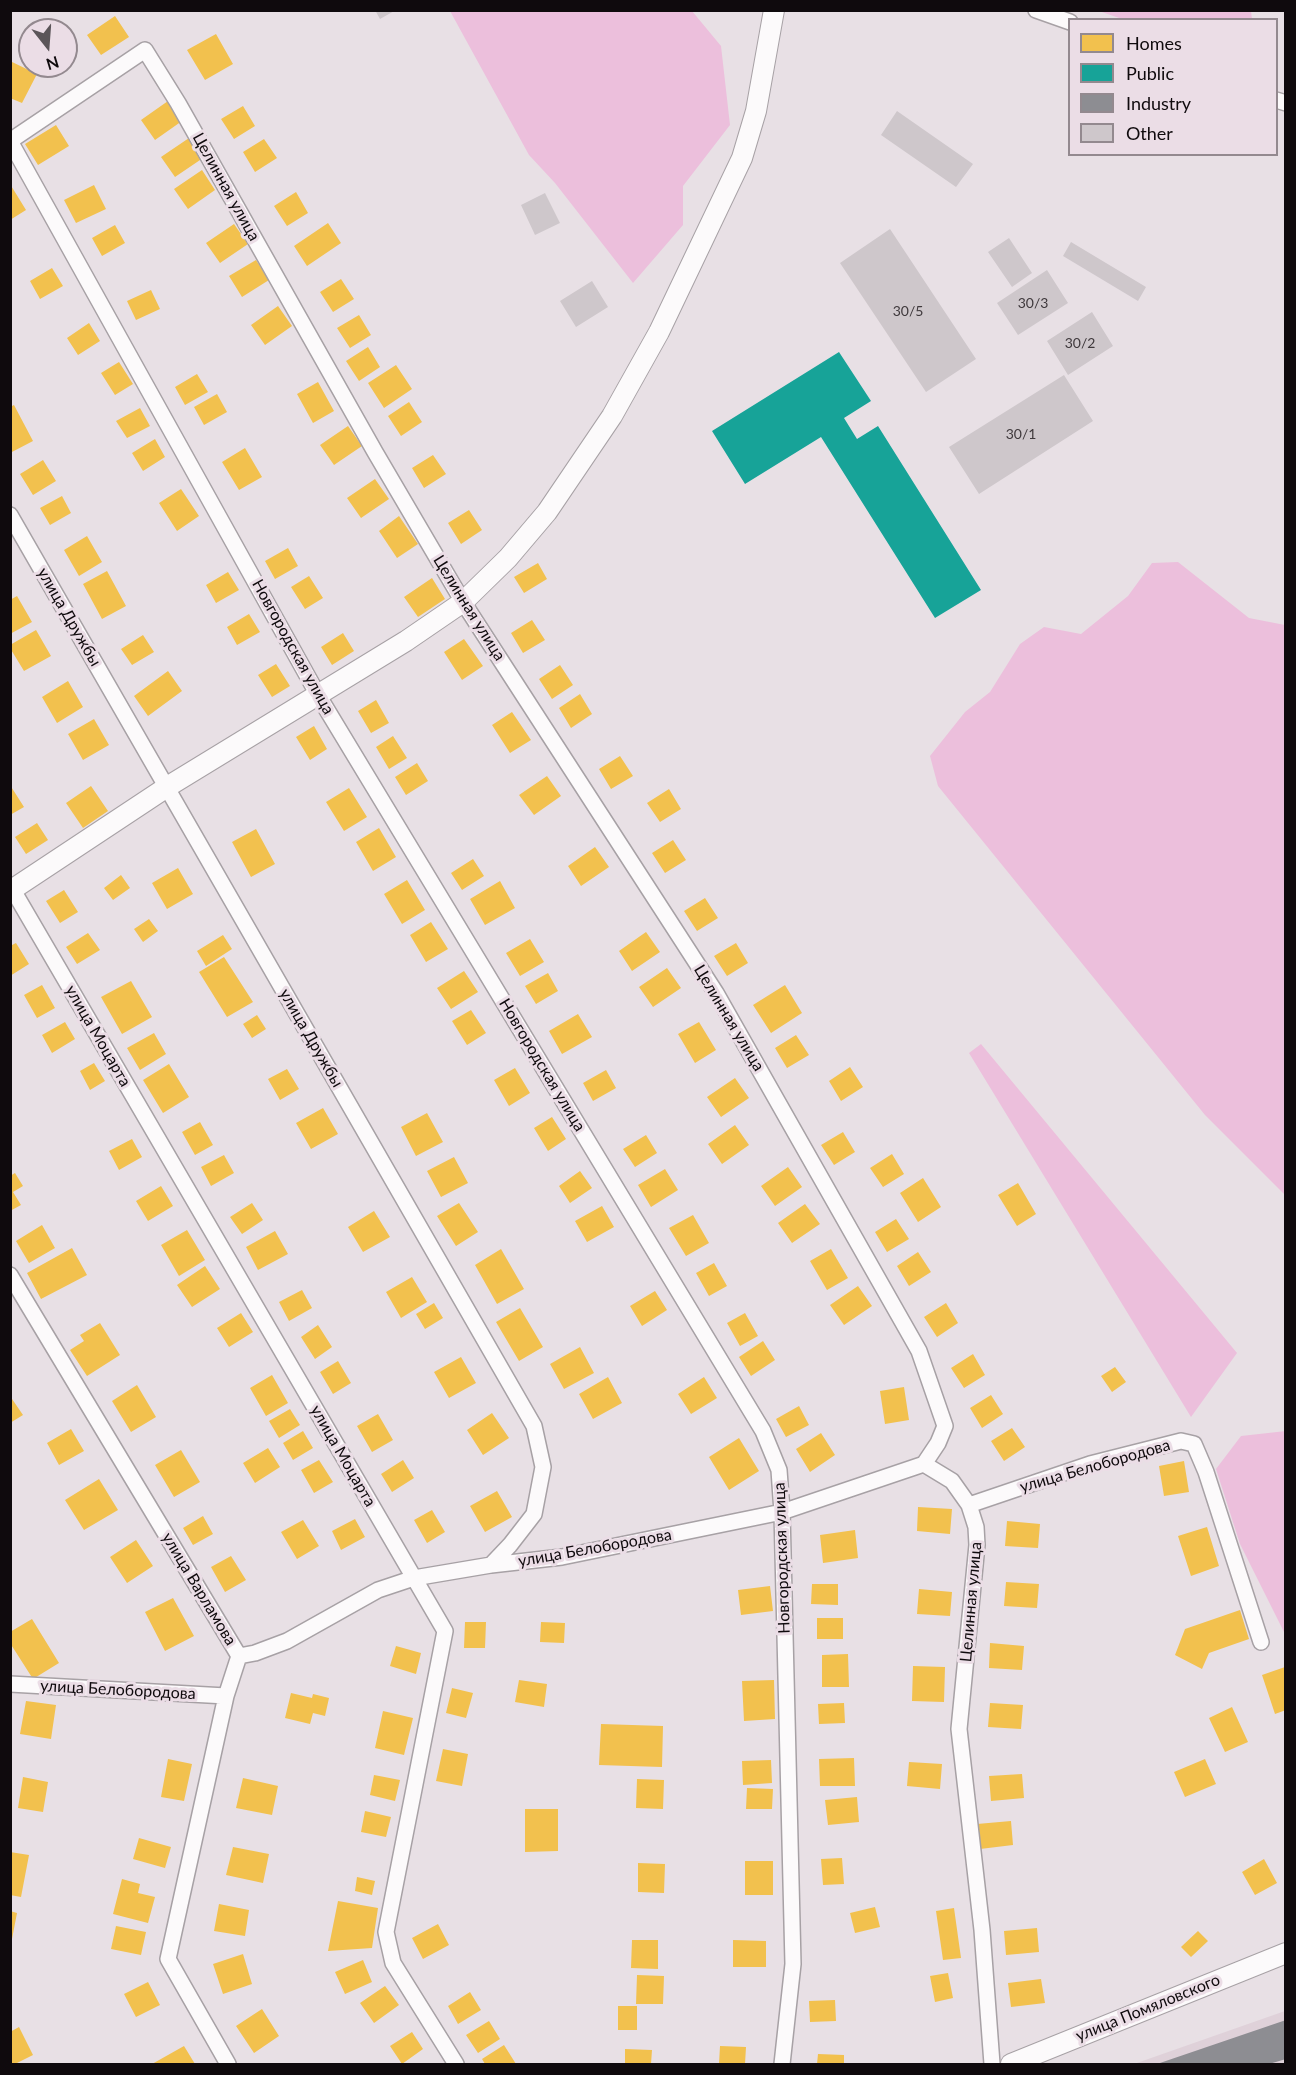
<!DOCTYPE html>
<html>
<head>
<meta charset="utf-8">
<style>
  body { margin:0 }
  #map { position:relative; width:1296px; height:2075px; overflow:hidden; background:#e8e0e5; font-family:Lato,sans-serif }
  canvas { display:block }
  .frame { position:absolute; inset:0; border:12px solid #0f0a0d; pointer-events:none }
  .legend { position:absolute; left:1068px; top:18px; width:210px; height:138px; box-sizing:border-box; background:#ebdde6; border:2px solid #93898f; margin:0; padding:8px 10px; list-style:none; font-size:18px; color:#0f0a0d }
  .legend li { display:flex; align-items:center; gap:12px; height:30px }
  .legend b { width:30px; border:2px solid #93898f }
  .north { position:absolute; left:18px; top:18px; width:60px; height:60px; box-sizing:border-box; background:#ebdde6; border:2px solid #93898f; border-radius:50%; rotate:163deg; font-size:16px; font-weight:700; line-height:24px; text-align:center; color:#0f0a0d }
  .north::after { content:''; display:block; margin:auto; width:21px; height:27px; background:#5b5559; clip-path:polygon(50% 0,100% 100%,50% 72%,0 100%) }
</style>
</head>
<body>
<div id="map">
<canvas width="1296" height="2075"></canvas>
<div class="frame"></div>
<ul class="legend">
<li><b style="height:16px;background:#f2c14e"></b>Homes</li>
<li><b style="height:16px;background:#17a398"></b>Public</li>
<li><b style="height:16px;background:#8d8d92"></b>Industry</li>
<li><b style="height:16px;background:#cec7cb"></b>Other</li>
</ul>
<div class="north">N</div>
</div>
<script>
const c = document.querySelector('canvas').getContext('2d');
c.lineJoin = 'round';
function fill(path, color) { c.fillStyle = color; c.fill(path, 'evenodd'); }
const poly = rows => new Path2D(rows.map(r => 'M' + r).join(''));
function stroke(path, color, width, dash) { c.strokeStyle = color; c.lineWidth = width; c.lineCap = dash ? 'butt' : 'round'; c.setLineDash(dash || []); c.stroke(path); }
function write(font, color, halo, rows, align = 'center') {
  c.font = font + ' Lato,sans-serif'; c.lineWidth = 6; c.setLineDash([]); c.textBaseline = 'middle'; c.strokeStyle = halo; c.fillStyle = color; for (const [text, x, y, turn = 0] of rows) {
    c.save(); c.translate(x, y); c.rotate((+turn || 0) * Math.PI / 180); c.textAlign = isNaN(turn) ? turn : align; if (halo) c.strokeText(text, 0, 0); c.fillText(text, 0, 0); c.restore();
  }
}
fill(poly([
  [1285,2011,1285,2064,1134,2064]
]), '#dfd1d9');
fill(poly([
  [450,11,692,11,721,46,730,125,683,186,683,225,633,283,555,183,529,155],
  [1099,11,1251,11,1252,19,1122,19],
  [1178,562,1249,618,1285,625,1285,1195,1205,1115,938,786,930,756,965,712,990,692,1020,644,1044,627,1081,634,1128,596,1152,563],
  [981,1044,1237,1353,1191,1417,969,1053],
  [1286,1431,1286,1634,1285,1634,1240,1544,1216,1469,1241,1436]
]), '#ecbfdc');
fill(poly([
  [115,16,129,37,101,55,87,35],
  [216,34,233,64,205,80,187,50],
  [10,61,37,74,22,103,10,98],
  [168,101,182,121,155,140,141,120],
  [243,106,255,126,234,139,221,119],
  [56,125,69,146,38,165,25,144],
  [189,138,203,158,175,177,161,157],
  [264,139,277,158,255,172,243,152],
  [202,170,215,190,188,209,174,189],
  [10,184,26,210,10,220],
  [94,185,106,209,76,223,64,200],
  [296,192,308,213,287,226,274,206],
  [328,223,341,243,307,266,294,246],
  [234,224,248,244,220,263,206,243],
  [115,225,125,243,102,256,92,238],
  [256,260,269,280,242,297,229,276],
  [52,268,63,286,40,299,30,281],
  [341,279,354,299,333,312,320,292],
  [151,290,160,309,136,320,127,301],
  [278,306,292,326,265,345,251,325],
  [359,315,371,335,350,348,337,328],
  [89,323,100,341,78,355,67,338],
  [368,347,380,367,359,381,346,361],
  [119,362,133,384,115,395,101,373],
  [396,365,412,389,384,408,368,383],
  [197,374,208,392,185,405,175,387],
  [318,382,334,411,313,423,297,394],
  [217,394,227,412,204,425,194,407],
  [409,402,422,422,401,436,388,416],
  [14,405,33,441,10,453,10,407],
  [140,408,150,426,127,438,116,421],
  [348,426,362,446,334,465,320,445],
  [155,439,165,457,143,471,132,453],
  [245,448,262,477,239,490,222,462],
  [433,455,446,474,424,488,412,468],
  [43,460,56,481,33,495,20,474],
  [375,479,389,499,361,518,347,498],
  [181,489,199,516,177,531,159,503],
  [62,496,71,513,50,525,40,508],
  [469,510,482,530,461,544,448,523],
  [399,516,418,544,397,558,379,531],
  [87,536,102,562,79,576,64,550],
  [288,548,298,566,275,579,265,561],
  [538,563,547,579,524,593,514,577],
  [107,571,126,606,102,619,83,584],
  [228,572,239,590,216,603,206,585],
  [309,576,323,598,305,609,291,587],
  [432,578,445,599,418,617,404,597],
  [17,596,32,622,10,634,10,600],
  [249,614,260,632,237,645,227,627],
  [532,620,545,640,523,653,511,633],
  [36,630,51,656,24,671,10,648,10,645],
  [343,633,354,651,332,665,321,647],
  [143,635,154,652,132,665,121,649],
  [464,639,483,666,462,680,444,652],
  [276,664,290,686,272,697,258,675],
  [560,665,573,685,552,699,539,679],
  [168,671,182,691,148,716,134,696],
  [68,681,83,707,57,723,42,697],
  [580,694,592,714,571,728,559,708],
  [376,700,389,723,371,733,358,711],
  [512,712,531,740,510,753,492,725],
  [94,719,109,745,83,760,68,734],
  [314,726,327,749,310,760,296,737],
  [393,736,407,758,389,769,376,747],
  [620,756,633,776,611,789,599,769],
  [417,763,428,781,406,795,395,777],
  [547,776,561,796,534,815,519,795],
  [10,785,24,807,10,815],
  [91,786,108,811,83,828,66,803],
  [349,788,367,817,344,831,326,802],
  [669,789,681,809,660,822,647,803],
  [37,823,48,840,26,854,15,837],
  [379,828,396,857,373,871,356,842],
  [256,829,275,864,251,877,232,842],
  [673,840,686,860,665,873,652,853],
  [595,847,609,867,581,886,568,866],
  [473,859,484,876,462,890,451,873],
  [178,868,193,894,167,909,152,883],
  [121,875,130,888,113,900,104,888],
  [407,880,425,910,402,924,384,894],
  [500,881,515,908,485,925,470,899],
  [64,890,78,912,60,923,46,901],
  [705,898,718,918,697,931,684,911],
  [149,919,158,931,143,942,134,929],
  [431,922,448,949,426,962,410,935],
  [646,932,660,952,632,971,619,951],
  [88,933,100,950,77,964,66,947],
  [223,935,232,949,206,966,197,951],
  [530,939,544,962,520,976,506,953],
  [16,943,29,964,10,976,10,946],
  [736,943,748,963,727,976,714,956],
  [224,957,253,1002,227,1017,199,972],
  [667,968,681,988,653,1007,639,987],
  [464,971,478,992,451,1009,437,988],
  [548,973,558,991,536,1004,525,986],
  [131,981,152,1017,122,1034,101,997],
  [42,985,55,1008,37,1018,24,995],
  [785,985,802,1013,771,1033,753,1005],
  [471,1010,486,1033,467,1045,452,1021],
  [578,1014,592,1037,562,1054,549,1031],
  [257,1015,266,1029,252,1038,243,1024],
  [65,1022,75,1039,52,1053,42,1035],
  [699,1022,716,1050,695,1063,678,1034],
  [154,1033,166,1054,140,1070,127,1048],
  [796,1035,809,1055,787,1068,775,1048],
  [94,1063,105,1081,90,1090,80,1071],
  [169,1064,189,1097,163,1113,143,1080],
  [850,1067,863,1087,841,1101,829,1081],
  [515,1068,530,1093,509,1106,494,1080],
  [287,1069,299,1089,280,1100,268,1079],
  [606,1070,616,1088,593,1101,583,1083],
  [735,1078,749,1098,721,1117,707,1097],
  [323,1108,338,1134,311,1149,296,1123],
  [427,1113,443,1142,416,1156,401,1127],
  [552,1117,566,1139,548,1151,534,1128],
  [200,1122,213,1145,195,1155,182,1132],
  [735,1125,749,1145,722,1164,708,1144],
  [843,1132,855,1152,834,1165,821,1145],
  [646,1135,657,1153,635,1167,623,1149],
  [132,1139,142,1157,119,1170,109,1151],
  [892,1154,904,1174,883,1187,870,1168],
  [224,1155,234,1173,211,1186,201,1167],
  [454,1157,468,1183,441,1197,427,1171],
  [788,1167,802,1187,775,1206,761,1186],
  [665,1169,678,1190,651,1207,638,1185],
  [580,1171,592,1188,570,1203,559,1186],
  [15,1173,23,1186,13,1192,21,1205,10,1211,10,1176],
  [923,1178,941,1207,918,1222,900,1193],
  [1018,1183,1036,1214,1017,1226,998,1195],
  [161,1186,173,1206,148,1221,136,1201],
  [252,1203,263,1220,242,1234,230,1217],
  [459,1203,478,1232,456,1246,437,1216],
  [805,1204,820,1224,792,1243,778,1223],
  [602,1206,614,1227,587,1242,575,1221],
  [374,1211,390,1237,363,1252,348,1227],
  [693,1215,709,1243,686,1256,669,1228],
  [896,1219,909,1239,887,1252,875,1232],
  [42,1225,55,1248,29,1263,16,1241],
  [187,1230,205,1260,179,1276,161,1245],
  [275,1231,288,1254,258,1270,246,1247],
  [72,1248,87,1275,41,1299,27,1273],
  [501,1249,524,1289,497,1304,475,1265],
  [831,1249,848,1278,827,1290,810,1261],
  [918,1252,931,1272,909,1286,897,1266],
  [714,1263,727,1286,709,1296,696,1273],
  [205,1266,220,1289,192,1307,177,1285],
  [412,1277,427,1302,401,1318,386,1292],
  [858,1286,872,1306,844,1325,830,1305],
  [302,1290,312,1308,289,1321,279,1302],
  [655,1291,667,1310,642,1326,630,1306],
  [434,1303,443,1318,425,1329,416,1314],
  [946,1303,958,1323,937,1337,924,1317],
  [520,1308,543,1347,519,1361,496,1322],
  [241,1313,253,1332,229,1347,217,1328],
  [745,1313,758,1336,740,1346,727,1323],
  [100,1323,120,1355,87,1376,70,1350,84,1341,80,1335],
  [318,1325,332,1347,315,1359,301,1337],
  [763,1341,775,1360,751,1376,739,1357],
  [580,1347,594,1373,564,1389,550,1364],
  [973,1354,985,1375,964,1388,951,1368],
  [461,1357,476,1383,449,1398,434,1372],
  [338,1361,351,1383,333,1394,320,1372],
  [1115,1367,1126,1382,1112,1392,1101,1376],
  [272,1375,288,1403,266,1416,250,1388],
  [608,1377,622,1403,593,1419,579,1394],
  [704,1377,717,1398,691,1414,678,1394],
  [137,1385,156,1417,131,1432,112,1401],
  [904,1387,909,1420,885,1424,880,1391],
  [991,1395,1003,1414,982,1428,970,1408],
  [10,1396,23,1415,10,1423],
  [799,1406,809,1425,786,1437,776,1419],
  [290,1409,300,1425,279,1438,269,1421],
  [492,1413,509,1438,483,1455,467,1430],
  [378,1414,393,1440,372,1452,357,1426],
  [1012,1428,1025,1447,1004,1461,991,1441],
  [71,1429,84,1451,59,1465,47,1443],
  [303,1431,313,1448,293,1460,283,1443],
  [821,1433,835,1455,810,1472,796,1449],
  [739,1438,759,1471,729,1490,709,1457],
  [268,1448,280,1467,255,1483,243,1463],
  [181,1450,200,1482,174,1497,155,1465],
  [319,1460,333,1482,314,1493,301,1470],
  [403,1460,414,1478,392,1492,381,1474],
  [1184,1461,1189,1492,1164,1496,1159,1466],
  [99,1479,118,1510,84,1530,65,1500],
  [497,1491,512,1517,485,1532,470,1506],
  [918,1507,952,1509,950,1534,917,1531],
  [432,1510,445,1532,427,1543,414,1520],
  [203,1516,213,1534,193,1545,183,1528],
  [355,1519,365,1537,341,1550,332,1531],
  [303,1520,319,1546,297,1559,281,1532],
  [1007,1521,1040,1524,1038,1548,1005,1546],
  [1207,1527,1219,1566,1191,1576,1178,1536],
  [855,1530,858,1558,823,1563,820,1535],
  [136,1540,153,1566,127,1583,110,1557],
  [231,1556,246,1580,225,1592,211,1567],
  [1006,1582,1039,1584,1037,1608,1004,1606],
  [812,1584,838,1584,838,1605,811,1604],
  [770,1586,773,1611,741,1615,738,1590],
  [919,1589,952,1592,950,1616,917,1614],
  [173,1598,194,1636,165,1651,145,1612],
  [1240,1610,1249,1639,1209,1653,1202,1669,1175,1655,1185,1629],
  [817,1618,843,1618,843,1639,817,1639],
  [32,1619,59,1663,33,1679,10,1643,10,1632],
  [465,1622,486,1622,485,1648,464,1648],
  [541,1622,565,1623,564,1643,540,1642],
  [990,1643,1024,1646,1022,1670,989,1668],
  [396,1646,421,1653,416,1674,390,1666],
  [848,1654,849,1687,822,1687,822,1655],
  [913,1666,945,1667,944,1702,912,1701],
  [1285,1667,1286,1710,1275,1714,1262,1675],
  [519,1680,547,1684,544,1707,515,1702],
  [774,1680,775,1719,744,1721,742,1681],
  [452,1688,473,1693,466,1718,446,1713],
  [291,1693,312,1698,313,1694,329,1698,325,1716,313,1713,310,1724,285,1718],
  [26,1701,56,1705,51,1739,20,1734],
  [844,1703,845,1723,819,1724,818,1704],
  [990,1703,1023,1705,1021,1729,988,1727],
  [1232,1707,1248,1742,1225,1752,1209,1718],
  [383,1711,413,1718,404,1755,375,1748],
  [601,1724,663,1726,662,1767,599,1765],
  [443,1749,468,1754,462,1786,436,1781],
  [854,1758,855,1786,820,1786,819,1759],
  [168,1759,192,1764,184,1801,161,1797],
  [1205,1759,1216,1784,1185,1797,1174,1772],
  [771,1760,772,1783,743,1785,742,1761],
  [909,1762,942,1764,940,1789,907,1786],
  [1022,1774,1024,1798,991,1801,989,1776],
  [374,1775,400,1780,395,1801,370,1795],
  [23,1777,48,1782,43,1812,18,1808],
  [243,1778,278,1786,272,1815,236,1808],
  [637,1779,664,1780,663,1809,636,1808],
  [747,1788,773,1789,772,1809,746,1809],
  [857,1797,859,1822,828,1825,825,1800],
  [525,1809,558,1809,558,1851,525,1852],
  [365,1811,391,1817,386,1837,361,1832],
  [1011,1821,1013,1845,980,1849,977,1824],
  [139,1838,171,1847,165,1868,133,1859],
  [233,1847,269,1854,263,1883,226,1875],
  [10,1852,29,1855,21,1897,10,1895],
  [842,1858,844,1884,823,1885,821,1859],
  [1264,1859,1277,1883,1255,1895,1242,1872],
  [745,1861,773,1861,773,1895,745,1895],
  [638,1863,665,1864,664,1893,638,1892],
  [357,1877,375,1881,372,1895,355,1891],
  [122,1879,140,1884,138,1893,155,1897,148,1923,113,1914],
  [338,1901,378,1908,372,1948,328,1951],
  [219,1904,249,1910,245,1936,214,1931],
  [875,1907,880,1927,855,1933,850,1913],
  [954,1908,961,1958,943,1960,936,1911],
  [10,1911,17,1913,12,1939,10,1939],
  [438,1924,449,1945,423,1959,412,1938],
  [116,1926,146,1932,141,1955,111,1949],
  [1037,1928,1039,1952,1006,1955,1004,1931],
  [1198,1931,1208,1941,1191,1957,1181,1947],
  [632,1940,658,1940,658,1969,631,1968],
  [733,1940,766,1941,766,1967,733,1967],
  [243,1954,252,1984,223,1994,213,1964],
  [363,1960,372,1982,345,1994,335,1972],
  [948,1973,953,1998,935,2002,930,1976],
  [637,1975,664,1976,663,2004,636,2004],
  [1041,1979,1045,2003,1011,2007,1008,1983],
  [148,1982,160,2005,136,2017,124,1994],
  [385,1986,399,2005,374,2023,360,2003],
  [470,1992,481,2010,458,2024,448,2006],
  [835,2000,836,2021,810,2022,809,2001],
  [618,2006,637,2006,637,2030,618,2030],
  [262,2009,279,2036,254,2053,236,2026],
  [489,2021,500,2039,478,2053,466,2035],
  [19,2027,33,2055,15,2064,10,2064,10,2032],
  [412,2032,423,2049,402,2064,390,2046],
  [504,2045,516,2064,485,2064,482,2059],
  [184,2046,195,2064,152,2064],
  [720,2046,746,2047,745,2064,719,2064],
  [625,2049,652,2050,651,2064,625,2064],
  [818,2054,844,2055,844,2064,817,2064]
]), '#f2c14e');
fill(poly([
  [839,352,871,401,844,418,857,439,878,426,981,590,935,618,821,437,745,484,712,431]
]), '#17a398');
fill(poly([
  [1286,2020,1286,2059,1269,2064,1157,2064]
]), '#8d8d92');
fill(poly([
  [375,10,396,10,380,19],
  [897,111,973,164,956,187,881,135],
  [545,193,560,223,535,235,521,205],
  [890,229,976,359,926,392,840,263],
  [1009,238,1032,273,1012,287,988,252],
  [1071,242,1146,287,1138,301,1063,256],
  [1047,270,1068,303,1018,335,997,303],
  [592,281,608,307,576,327,560,301],
  [1092,312,1113,346,1068,375,1047,341],
  [1064,375,1093,421,979,494,949,447]
]), '#cec7cb');
const minor = poly([
  [1036,10,1070,22],
  [1276,100,1286,103],
  [10,141,318,695,763,1431,779,1470,782,1512,793,1964,782,2064],
  [10,141,145,50,178,103,375,452,463,602,716,993,919,1351,945,1426,938,1443,924,1464],
  [10,515,534,1426,543,1467,534,1514,510,1545,491,1565],
  [10,885,445,1631,386,1932,393,1963,456,2064],
  [10,1275,239,1656,226,1696,168,1959,228,2064],
  [924,1464,952,1481,969,1505,976,1527,977,1545,959,1729,982,1930,992,2064],
  [969,1505,1090,1464,1181,1441,1194,1444,1206,1472,1261,1642],
  [239,1656,255,1653,287,1641,378,1590,414,1578,491,1565,562,1557,782,1512,924,1464],
  [10,1684,226,1696]
]);
const tertiary = poly([
  [10,891,167,787,406,641,463,602,508,558,547,512,612,416,659,332,742,158,756,111,774,10],
  [1011,2064,1286,1953]
]);
stroke(minor, '#a7a1a5', 18);
stroke(tertiary, '#a7a1a5', 22);
stroke(minor, '#fcfafb', 15);
stroke(tertiary, '#fcfafb', 20);
write('14px', '#3f393c', null, [
  ["30/3",1033,303],
  ["30/5",908,311],
  ["30/2",1080,343],
  ["30/1",1021,434]
]);
write('16px', '#0f0a0d', '#ebdde6', [
  ["Целинная улица",226,187,61],
  ["Целинная улица",469,608,58],
  ["улица Дружбы",69,617,60],
  ["Новгородская улица",293,647,61],
  ["Целинная улица",729,1018,59],
  ["улица Моцарта",98,1036,60],
  ["улица Дружбы",311,1038,60],
  ["Новгородская улица",542,1065,59],
  ["улица Моцарта",343,1456,60],
  ["улица Белобородова",1095,1466,-16],
  ["улица Белобородова",595,1548,-10],
  ["Новгородская улица",782,1558,-92],
  ["улица Варламова",199,1589,59],
  ["Целинная улица",971,1602,-85],
  ["улица Белобородова",118,1690,3],
  ["улица Помяловского",1148,2008,-22]
]);
</script>
</body>
</html>
